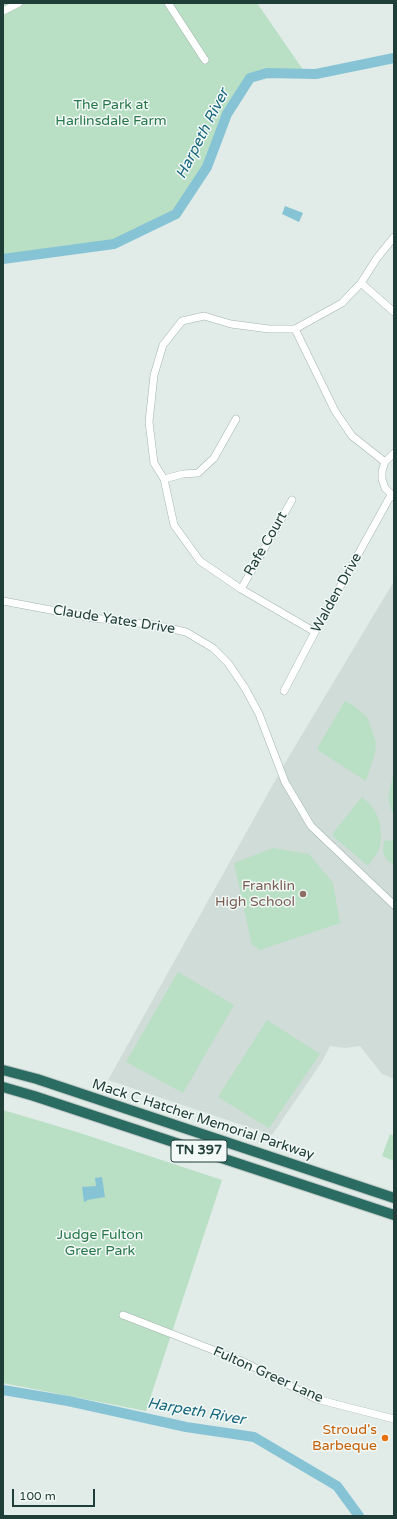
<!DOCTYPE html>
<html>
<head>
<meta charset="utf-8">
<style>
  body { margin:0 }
  #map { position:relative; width:397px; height:1519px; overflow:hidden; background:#e1ece8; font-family:"Varela Round",sans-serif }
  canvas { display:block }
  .frame { position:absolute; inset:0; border:4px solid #203e38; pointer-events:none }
  .scale { position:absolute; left:12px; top:1489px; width:83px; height:18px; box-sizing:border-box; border:2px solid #203e38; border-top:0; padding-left:5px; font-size:12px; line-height:14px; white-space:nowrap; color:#203e38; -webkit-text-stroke:3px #f2f9f6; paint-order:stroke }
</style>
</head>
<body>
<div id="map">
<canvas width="397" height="1519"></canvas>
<div class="frame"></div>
<div class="scale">100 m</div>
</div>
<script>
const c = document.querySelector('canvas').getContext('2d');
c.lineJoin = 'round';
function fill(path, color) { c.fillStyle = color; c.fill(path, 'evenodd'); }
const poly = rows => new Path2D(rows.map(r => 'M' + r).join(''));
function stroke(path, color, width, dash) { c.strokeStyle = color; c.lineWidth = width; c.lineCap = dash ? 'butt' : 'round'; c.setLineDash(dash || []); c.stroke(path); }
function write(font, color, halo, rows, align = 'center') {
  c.font = font + ' "Varela Round",sans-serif'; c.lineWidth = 3; c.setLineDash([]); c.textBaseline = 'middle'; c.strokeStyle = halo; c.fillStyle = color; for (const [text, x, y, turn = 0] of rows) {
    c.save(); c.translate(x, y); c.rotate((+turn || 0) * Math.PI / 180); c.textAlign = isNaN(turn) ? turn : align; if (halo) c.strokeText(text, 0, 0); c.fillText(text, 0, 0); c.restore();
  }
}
fill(poly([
  [394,581,394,1079,382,1074,360,1046,345,1048,330,1046,323,1060,272,1135,108,1080,285,763]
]), '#cfdcd7');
fill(poly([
  [3,3,257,3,306,74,267,73,250,78,227,114,207,167,176,214,114,244,3,259],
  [345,701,354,706,367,717,373,733,376,743,375,753,366,781,319,751,318,747],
  [394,771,394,815,391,809,388,798],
  [362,797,370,804,376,813,380,824,381,839,379,850,368,866,333,836,333,833],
  [394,840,394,865,387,860,383,852,384,841],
  [273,848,309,854,333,883,340,923,260,950,252,945,234,863],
  [178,972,234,1005,183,1093,126,1062],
  [267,1020,320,1054,269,1128,218,1097],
  [3,1110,77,1132,222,1180,146,1411,3,1383],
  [390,1134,394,1136,394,1161,382,1156]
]), '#b9dfc5');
fill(poly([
  [285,206,303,213,299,222,282,214],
  [102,1177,105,1197,87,1200,87,1201,84,1202,82,1187,96,1186,95,1178]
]), '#86c4d5');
stroke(poly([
  [3,259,114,244,176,214,207,167,227,114,250,78,267,73,316,74,394,58],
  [3,1390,68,1401,186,1427,254,1437,337,1486,359,1516]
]), '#86c4d5', 10);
const minor = poly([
  [168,3,205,60],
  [3,11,19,3],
  [361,283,394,312],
  [295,329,335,411,352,436,385,462],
  [394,453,385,462,382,471,382,479,385,488,394,497],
  [164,479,183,474,198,473,214,458,236,419],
  [241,589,292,500],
  [3,601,93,618,155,625,186,632,213,648,228,663,245,688,259,714,285,782,311,826,394,905],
  [315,632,241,589,200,561,174,525,164,479,154,463,149,422,154,375,163,345,182,321,204,316,231,324,269,329,295,329,342,303,361,283,377,258,394,237],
  [284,691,315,632,391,495],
  [123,1315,244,1362,316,1399,394,1419]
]);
const highway = poly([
  [3,1070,37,1079,394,1198],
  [3,1087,34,1096,394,1215]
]);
stroke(minor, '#a3b4b0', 8);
stroke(highway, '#c1c9c7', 12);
stroke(minor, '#fff', 7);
stroke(highway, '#2a6c62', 10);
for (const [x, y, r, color] of [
  [303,894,4,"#8d6e63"],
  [385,1438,4,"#e8710a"]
]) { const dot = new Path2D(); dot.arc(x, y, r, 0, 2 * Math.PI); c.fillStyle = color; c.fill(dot); stroke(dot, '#f2f9f6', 1.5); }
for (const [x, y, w] of [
  [199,1151,56]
]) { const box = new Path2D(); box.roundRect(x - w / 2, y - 11, w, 22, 3); c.fillStyle = '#f2f9f6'; c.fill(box); stroke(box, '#203e38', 1); }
write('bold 13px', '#203e38', null, [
  ["TN 397",199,1151]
]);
write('14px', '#28774b', '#f2f9f6', [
  ["The Park at",111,105],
  ["Harlinsdale Farm",111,121],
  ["Judge Fulton",100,1235],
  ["Greer Park",100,1251]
]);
write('14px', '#203e38', '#f2f9f6', [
  ["Rafe Court",266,544,-60],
  ["Walden Drive",337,593,-61],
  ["Claude Yates Drive",114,620,9],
  ["Mack C Hatcher Memorial Parkway",203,1120,18],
  ["Fulton Greer Lane",268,1375,24]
]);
write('14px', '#785e54', '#f2f9f6', [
  ["Franklin",295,886],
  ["High School",295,902]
], 'right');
write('14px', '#c56008', '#f2f9f6', [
  ["Stroud's",377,1430],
  ["Barbeque",377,1446]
], 'right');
write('italic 15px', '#17677e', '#f2f9f6', [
  ["Harpeth River",203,134,-63],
  ["Harpeth River",196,1412,10]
]);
</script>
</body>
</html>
